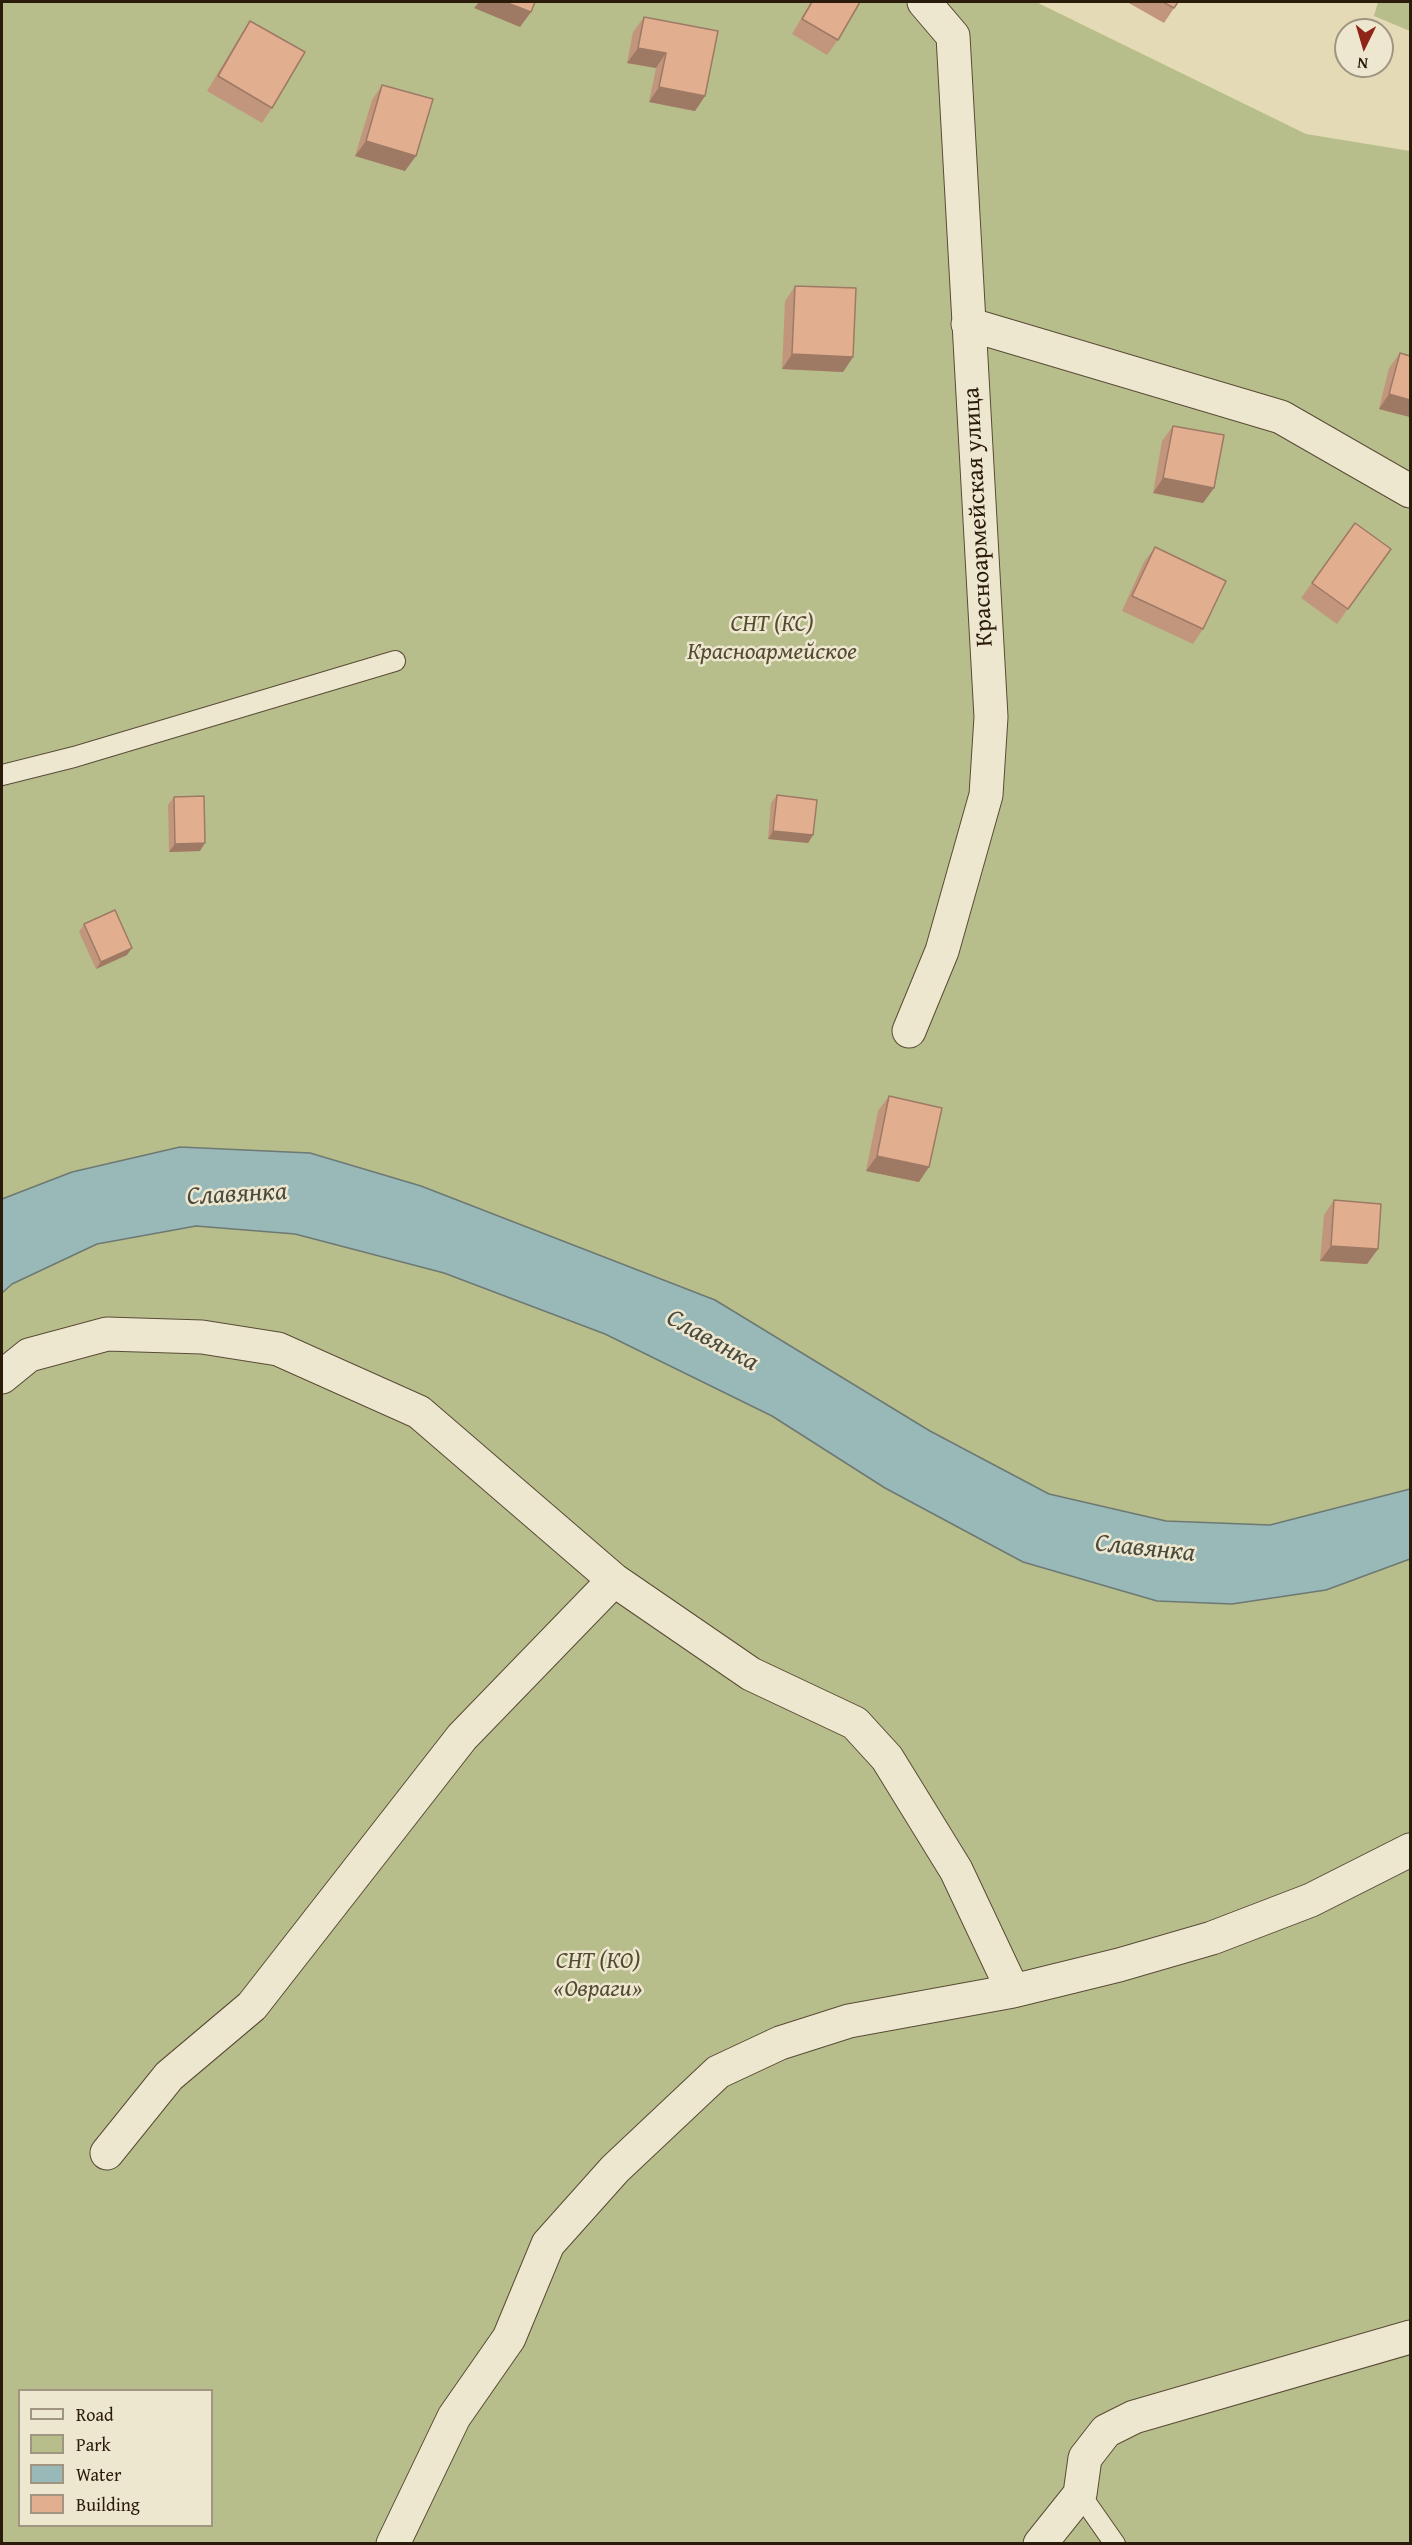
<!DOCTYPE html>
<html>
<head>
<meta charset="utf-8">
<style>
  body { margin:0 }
  #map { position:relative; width:1412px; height:2545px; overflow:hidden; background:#e5dab6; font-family:"Gentium Book Plus",serif }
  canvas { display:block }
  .frame { position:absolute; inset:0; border:3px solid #2a1b0a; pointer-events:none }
  .legend { position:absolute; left:18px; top:2389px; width:195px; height:138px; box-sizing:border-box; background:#eee7d0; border:2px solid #a09581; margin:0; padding:8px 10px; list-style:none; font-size:18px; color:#2a1b0a }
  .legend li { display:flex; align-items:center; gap:12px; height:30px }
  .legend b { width:30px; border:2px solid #a09581 }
  .north { position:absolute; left:1334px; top:18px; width:60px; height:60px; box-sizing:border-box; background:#eee7d0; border:2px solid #a09581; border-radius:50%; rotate:185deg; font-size:16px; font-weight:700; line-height:24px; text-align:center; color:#2a1b0a }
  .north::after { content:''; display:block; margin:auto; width:21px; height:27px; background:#8f2418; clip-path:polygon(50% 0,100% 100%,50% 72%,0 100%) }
</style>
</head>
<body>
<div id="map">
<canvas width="1412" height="2545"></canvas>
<div class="frame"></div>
<ul class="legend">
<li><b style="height:8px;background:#eee7d0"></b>Road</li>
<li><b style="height:16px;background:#b7be8c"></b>Park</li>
<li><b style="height:16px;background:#99b8b8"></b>Water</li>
<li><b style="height:16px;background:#e2ae90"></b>Building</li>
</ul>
<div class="north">N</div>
</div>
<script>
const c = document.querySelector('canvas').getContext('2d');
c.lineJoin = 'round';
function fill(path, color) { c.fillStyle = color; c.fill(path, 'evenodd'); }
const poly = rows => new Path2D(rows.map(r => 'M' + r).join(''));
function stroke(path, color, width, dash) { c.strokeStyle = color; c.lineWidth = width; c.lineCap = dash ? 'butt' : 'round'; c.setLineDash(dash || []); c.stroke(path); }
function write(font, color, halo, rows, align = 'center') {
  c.font = font + ' "Gentium Book Plus",serif'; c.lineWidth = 5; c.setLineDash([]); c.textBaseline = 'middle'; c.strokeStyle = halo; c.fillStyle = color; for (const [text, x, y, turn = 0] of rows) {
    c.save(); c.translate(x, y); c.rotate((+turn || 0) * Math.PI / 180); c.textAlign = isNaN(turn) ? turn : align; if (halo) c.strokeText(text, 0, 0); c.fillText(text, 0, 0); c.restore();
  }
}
fill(poly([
  [2,2,1036,2,1306,134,1410,151,1410,1489,1270,1525,1166,1521,1049,1494,930,1431,180,1147,72,1172,2,1199],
  [1378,2,1410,2,1410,31,1374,16],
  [196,1226,295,1234,444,1273,605,1334,772,1416,885,1488,1023,1562,1157,1601,1232,1604,1326,1590,1410,1559,1410,2543,2,2544,2,1293,12,1284,97,1244],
  [20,2390,212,2390,212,2526,20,2526]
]), '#b7be8c');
const water = poly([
  [180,1147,310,1153,421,1186,715,1300,930,1431,1049,1494,1166,1521,1270,1525,1410,1489,1410,1559,1326,1590,1232,1604,1157,1601,1023,1562,885,1488,772,1416,605,1334,444,1273,295,1234,196,1226,97,1244,12,1284,2,1293,2,1199,72,1172,180,1147]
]);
fill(water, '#99b8b8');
stroke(water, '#6d7972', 1.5);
const lane = poly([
  [2,775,74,757,395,661],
  [1080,2494,1115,2544]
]);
const street = poly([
  [968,324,1281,417,1410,491],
  [909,1031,942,951,986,795,991,717,953,36,924,2],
  [2,1377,29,1355,107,1334,202,1337,278,1349,419,1412,614,1580,751,1674,855,1723,887,1758,956,1870,1013,1991],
  [107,2153,169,2076,252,2006,462,1737,614,1580],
  [393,2544,454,2417,509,2338,548,2244,615,2169,718,2072,780,2043,849,2021,1013,1991,1119,1965,1212,1938,1311,1900,1410,1850],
  [1040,2544,1080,2494,1085,2458,1106,2431,1134,2417,1410,2337]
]);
stroke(lane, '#594b35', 22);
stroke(street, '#594b35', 35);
stroke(lane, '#eee7d0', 20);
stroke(street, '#eee7d0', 33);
fill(poly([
  [811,2,860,2,838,40,827,55,792,34],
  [1127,2,1178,2,1164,23],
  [644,17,705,96,695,111,649,102,656,68,627,63,633,32],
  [250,21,272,108,262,123,207,91,240,36],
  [382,85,405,171,355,156,372,100],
  [795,286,853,357,843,372,782,369,785,301],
  [1400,353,1410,356,1410,417,1379,409,1389,368],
  [1173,426,1214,488,1203,503,1153,493,1162,441],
  [1355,523,1391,549,1337,624,1301,598],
  [1155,547,1203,629,1193,644,1122,611,1144,562],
  [777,795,813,835,808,843,768,839,771,803],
  [174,797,200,851,169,852,168,805],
  [84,924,127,955,96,969,79,932],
  [889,1096,919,1182,866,1171,878,1111],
  [1334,1200,1378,1249,1367,1264,1320,1261,1324,1215]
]), '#c2967c');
fill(poly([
  [479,2,505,2,531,12,520,27,474,8],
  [638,48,666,53,656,68,627,63],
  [659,87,705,96,695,111,649,102],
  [366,141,416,156,405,171,355,156],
  [792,354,853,357,843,372,782,369],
  [1389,394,1410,400,1410,417,1379,409],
  [1163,478,1214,488,1203,503,1153,493],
  [773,831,813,835,808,843,768,839],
  [205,843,200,851,169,852,175,844],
  [132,948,127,955,96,969,101,962],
  [877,1156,929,1167,919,1182,866,1171],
  [1331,1246,1378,1249,1367,1264,1320,1261]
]), '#9e7a65');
const building = poly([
  [505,2,535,2,531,12,505,2],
  [812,2,860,2,838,40,802,19,812,2],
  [1163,2,1178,2,1174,8,1163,2],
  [644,17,718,31,705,96,659,87,666,53,638,48,644,17],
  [250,21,305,52,272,108,218,76,250,21],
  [382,85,433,99,416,156,366,141,382,85],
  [795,286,856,288,853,357,792,354,795,286],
  [1400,353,1410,356,1410,400,1389,394,1400,353],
  [1173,426,1224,435,1214,488,1163,478,1173,426],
  [1355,523,1391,549,1348,609,1312,583,1355,523],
  [1155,547,1226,581,1203,629,1132,596,1155,547],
  [777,795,817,800,813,835,773,831,777,795],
  [204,796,205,843,175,844,174,797,204,796],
  [115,910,132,948,101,962,84,924,115,910],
  [889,1096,942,1108,929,1167,877,1156,889,1096],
  [1334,1200,1381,1204,1378,1249,1331,1246,1334,1200]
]);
fill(building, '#e2ae90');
stroke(building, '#9e7a65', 1.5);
write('24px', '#2a1b0a', '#eee7d0', [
  ["Красноармейская улица",979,517,-93]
]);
write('italic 24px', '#544c31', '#eee7d0', [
  ["СНТ (КС)",772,625],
  ["Красноармейское",772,653],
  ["СНТ (КО)",598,1962],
  ["«Овраги»",598,1990]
]);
write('italic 26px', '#4b4a3e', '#eee7d0', [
  ["Славянка",237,1195,-3],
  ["Славянка",712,1341,29],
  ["Славянка",1145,1549,6]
]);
</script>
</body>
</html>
